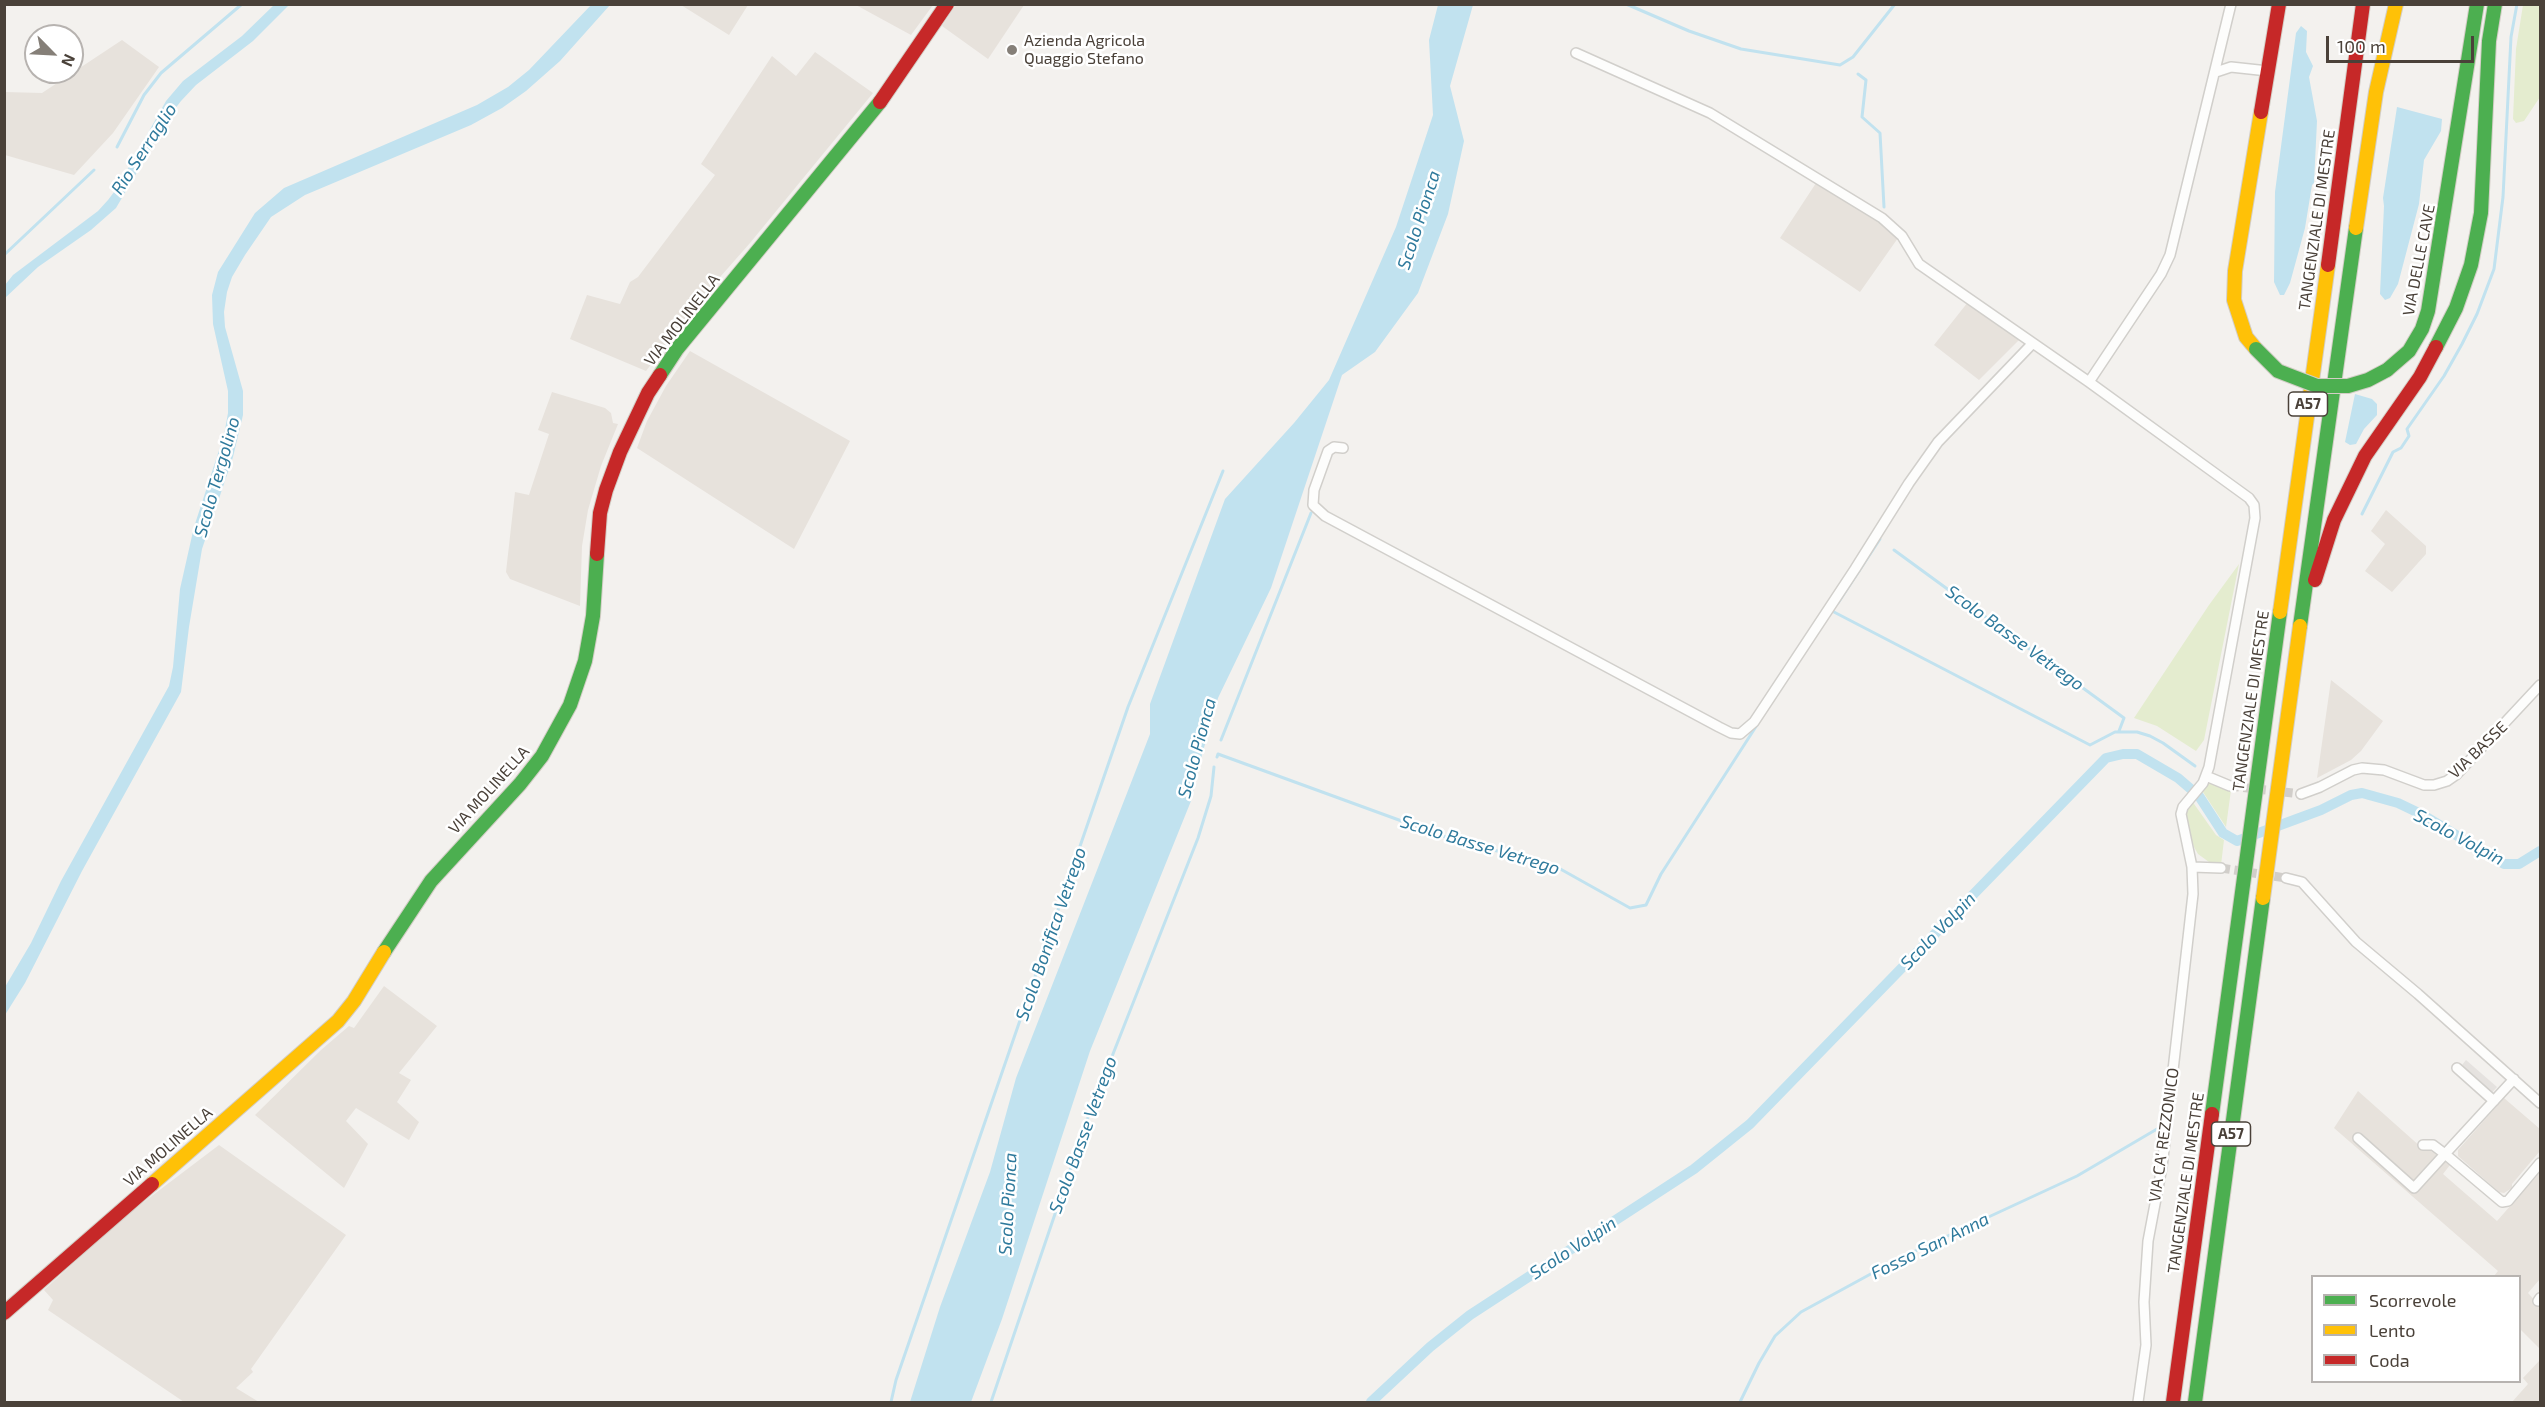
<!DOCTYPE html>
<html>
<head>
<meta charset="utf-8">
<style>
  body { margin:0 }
  #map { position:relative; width:2545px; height:1407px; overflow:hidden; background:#f3f1ee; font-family:"Exo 2",sans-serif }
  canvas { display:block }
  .frame { position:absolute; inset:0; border:6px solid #4a4139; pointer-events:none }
  .legend { position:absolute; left:2311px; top:1275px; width:210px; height:108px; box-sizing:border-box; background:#fff; border:2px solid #b7b3b0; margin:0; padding:8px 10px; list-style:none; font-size:18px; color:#4a4139 }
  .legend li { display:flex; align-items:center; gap:12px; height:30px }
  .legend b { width:30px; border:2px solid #b7b3b0 }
  .north { position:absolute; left:24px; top:24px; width:60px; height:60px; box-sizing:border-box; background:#fff; border:2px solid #b7b3b0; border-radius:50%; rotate:114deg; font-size:16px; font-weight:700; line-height:24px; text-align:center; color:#4a4139 }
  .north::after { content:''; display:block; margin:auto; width:21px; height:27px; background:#857f78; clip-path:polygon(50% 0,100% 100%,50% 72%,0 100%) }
  .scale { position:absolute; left:2326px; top:36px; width:148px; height:27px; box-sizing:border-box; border:3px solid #4a4139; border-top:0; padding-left:8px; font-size:18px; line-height:21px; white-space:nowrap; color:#4a4139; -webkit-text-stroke:4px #fff; paint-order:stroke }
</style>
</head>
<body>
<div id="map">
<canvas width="2545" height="1407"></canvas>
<div class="frame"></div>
<ul class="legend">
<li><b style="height:8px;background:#4caf50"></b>Scorrevole</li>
<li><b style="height:8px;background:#ffc107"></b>Lento</li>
<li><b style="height:8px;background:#c62828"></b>Coda</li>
</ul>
<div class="north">N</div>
<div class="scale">100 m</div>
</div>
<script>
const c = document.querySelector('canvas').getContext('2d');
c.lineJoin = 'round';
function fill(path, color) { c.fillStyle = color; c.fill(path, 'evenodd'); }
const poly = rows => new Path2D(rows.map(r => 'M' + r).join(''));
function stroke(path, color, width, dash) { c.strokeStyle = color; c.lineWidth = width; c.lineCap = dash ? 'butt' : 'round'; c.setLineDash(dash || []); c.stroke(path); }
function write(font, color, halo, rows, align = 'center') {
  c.font = font + ' "Exo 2",sans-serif'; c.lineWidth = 5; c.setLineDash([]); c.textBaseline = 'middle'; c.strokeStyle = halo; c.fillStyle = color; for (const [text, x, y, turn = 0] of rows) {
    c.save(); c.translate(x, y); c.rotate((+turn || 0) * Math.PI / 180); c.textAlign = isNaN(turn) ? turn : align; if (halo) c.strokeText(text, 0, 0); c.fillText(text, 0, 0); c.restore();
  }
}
fill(poly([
  [681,5,748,4,748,5,729,35],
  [856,5,933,4,933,5,911,35],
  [956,5,956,4,1024,5,988,59,942,26],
  [122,40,159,67,113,133,74,175,5,155,5,92,42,93],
  [815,52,873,93,750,243,706,293,646,371,570,339,587,295,620,304,630,282,638,277,715,175,701,164,772,56,796,76],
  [1818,180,1878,218,1898,238,1860,292,1780,238],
  [1968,302,2019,340,1979,380,1934,345],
  [690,351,850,441,794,549,637,448,647,421,666,386],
  [552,392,605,408,611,413,613,423,618,424,601,466,588,510,582,546,580,606,510,579,506,572,515,492,529,495,549,434,538,430],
  [2386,510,2426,546,2426,554,2392,592,2365,571,2385,544,2371,531],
  [2331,680,2383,721,2361,751,2351,760,2317,778],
  [384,986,437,1026,399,1073,411,1080,397,1102,419,1122,409,1140,356,1108,346,1121,368,1144,344,1188,255,1115,321,1050,349,1026,354,1028],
  [2358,1091,2422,1148,2427,1148,2450,1165,2443,1174,2497,1221,2540,1172,2540,1279,2528,1293,2540,1306,2540,1349,2520,1329,2520,1276,2494,1276,2498,1271,2334,1128],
  [2504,1098,2540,1129,2540,1151,2512,1184,2512,1188,2504,1193,2499,1192,2458,1156,2458,1150],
  [219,1145,346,1235,251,1369,253,1372,236,1388,259,1402,184,1402,48,1310,53,1300,44,1290,124,1217],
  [2540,1360,2540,1402,2512,1402,2528,1384,2523,1378]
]), '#e7e2dc');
fill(poly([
  [2523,5,2540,5,2540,97,2524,121,2516,123,2513,119,2516,49],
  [2239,564,2204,740,2196,751,2157,726,2134,718,2209,605],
  [2209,782,2231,790,2226,827,2201,789],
  [2192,801,2216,835,2224,840,2221,865,2209,862,2198,854,2194,847,2186,824,2186,814]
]), '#e4eccf');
fill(poly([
  [2466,1060,2497,1087,2489,1096,2458,1070]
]), '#e5e2df');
fill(poly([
  [275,4,289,5,253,41,196,85,181,101,171,114,116,208,91,230,38,267,5,298,5,285,13,275,98,211,108,200,117,188,166,101,183,81,242,36],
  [592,4,610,5,560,61,526,91,502,108,471,125,305,195,271,217,245,255,232,277,227,292,224,312,225,327,243,391,243,415,233,457,202,549,189,627,181,692,82,871,25,983,5,1015,5,987,31,943,61,881,169,686,173,667,180,589,194,527,224,435,228,413,228,391,213,324,212,295,218,272,255,213,284,188,477,105,508,87,529,70],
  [1438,5,1473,5,1450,86,1464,141,1448,214,1418,293,1375,352,1342,375,1271,588,1218,698,1200,762,1191,801,1090,1051,1002,1319,971,1402,910,1402,940,1307,990,1172,1016,1078,1150,734,1150,704,1225,499,1294,423,1329,380,1396,227,1433,115,1429,40],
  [2301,26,2307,31,2306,52,2313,66,2309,77,2317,121,2314,183,2312,185,2305,228,2290,283,2284,295,2280,295,2274,282,2275,192,2296,33],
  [2397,107,2442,119,2441,131,2424,160,2419,204,2398,284,2390,298,2385,300,2380,294,2384,206,2383,198],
  [2355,394,2372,399,2377,404,2377,415,2364,429,2356,444,2350,445,2345,442]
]), '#c1e2ef');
stroke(poly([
  [1626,4,1689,31,1741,49,1840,65,1853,57,1895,4],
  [1858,74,1866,80,1862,117,1880,133,1884,207],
  [117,147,144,95,161,73,242,4],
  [4,255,94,170],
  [2362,514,2393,452,2401,448,2409,436,2407,429,2444,376,2462,344,2477,314,2494,269,2503,197,2511,37,2517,4],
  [1894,550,2124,718,2119,731],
  [1838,603,1880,539],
  [1832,611,2090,745,2115,732,2137,732,2150,736,2163,743,2195,766],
  [1221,740,1311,513],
  [1217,757,1218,754,1451,839,1555,866,1630,908,1646,905,1661,874,1757,725],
  [891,1402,896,1380,1128,707,1223,471],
  [991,1402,1087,1120,1198,838,1211,796,1214,767],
  [1740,1402,1759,1363,1775,1336,1801,1312,1900,1258,2077,1176,2157,1129]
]), '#c1e2ef', 3);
stroke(poly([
  [1371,1402,1430,1347,1470,1315,1694,1169,1750,1124,2106,758,2123,754,2137,754,2178,778,2199,796,2223,833,2237,841,2321,810,2351,795,2362,793,2398,803,2423,815,2504,864,2519,864,2540,851]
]), '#c1e2ef', 10);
stroke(poly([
  [2230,786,2301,794],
  [2221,868,2286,878]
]), '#d1ceca', 9, [9, 4.5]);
const street = poly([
  [1576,53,1710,113,1882,218,1902,236,1919,264,2089,382,2249,498,2254,505,2255,518,2209,767,2203,783,2183,807,2181,814,2192,867,2193,894,2162,1167,2148,1241,2144,1302,2146,1345,2138,1402],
  [2216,72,2231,67,2268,71],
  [2089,382,2161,274,2170,255,2231,4],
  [1343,448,1334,447,1328,451,1314,490,1313,505,1325,516,1719,727,1731,733,1740,734,1754,722,1855,569,1909,483,1938,442,2032,344],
  [2206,776,2230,786],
  [2301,794,2320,787,2353,770,2362,768,2384,770,2424,785,2434,785,2447,781,2457,774,2540,685],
  [2192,867,2221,868],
  [2286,878,2302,882,2356,942,2418,994,2540,1103],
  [2457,1068,2494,1101],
  [2514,1079,2445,1154,2502,1202,2508,1201,2540,1163],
  [2358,1138,2414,1188,2445,1154,2433,1145,2423,1145],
  [2538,1301,2540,1298]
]);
const fast = poly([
  [2436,347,2456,308,2471,265,2481,213,2489,41,2495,4],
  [2387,370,2409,351,2422,329,2428,311,2477,4],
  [660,375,677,349,880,102],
  [2300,626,2356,228],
  [384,952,431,881,520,784,542,756,570,705,585,661,593,616,597,554],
  [2212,1114,2280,612],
  [2195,1402,2263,898]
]);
const slow = poly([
  [2356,228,2376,92,2396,4],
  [2256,349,2246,337,2234,300,2235,271,2261,112],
  [2280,612,2328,265],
  [2263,898,2300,626],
  [152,1184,338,1021,354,1001,384,952]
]);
const jam = poly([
  [880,102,947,4],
  [2261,112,2279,4],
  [2328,265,2363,4],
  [597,554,600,513,606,490,620,452,648,393,660,375],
  [2315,580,2334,520,2365,456,2420,377,2436,347],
  [4,1313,152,1184],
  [2173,1402,2212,1114]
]);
stroke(street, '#d1cfcb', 12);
stroke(fast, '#d3cec6', 16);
stroke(slow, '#d3cec6', 16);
stroke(jam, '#d3cec6', 16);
stroke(street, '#fdfdfc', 9);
stroke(fast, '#4caf50', 14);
stroke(slow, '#ffc107', 14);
stroke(jam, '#c62828', 14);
const fastBridge = poly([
  [2256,349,2278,371,2317,386,2348,386,2368,380,2387,370]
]);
stroke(fastBridge, '#d3cec6', 16, []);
stroke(fastBridge, '#4caf50', 14);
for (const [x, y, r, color] of [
  [1012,50,6,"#857f78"]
]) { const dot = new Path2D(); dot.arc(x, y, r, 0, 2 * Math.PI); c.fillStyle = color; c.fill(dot); stroke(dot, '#fff', 2); }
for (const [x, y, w] of [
  [2308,404,39],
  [2231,1134,39]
]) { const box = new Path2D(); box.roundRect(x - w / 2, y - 12, w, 24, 4.5); c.fillStyle = '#fff'; c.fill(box); stroke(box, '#4a4139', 1.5); }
write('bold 15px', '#4a4139', null, [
  ["A57",2308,404],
  ["A57",2231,1134]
]);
write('16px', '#4a4139', '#fff', [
  ["Azienda Agricola",1024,41],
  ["Quaggio Stefano",1024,59]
], 'left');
write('16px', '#4a4139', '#fff', [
  ["TANGENZIALE DI MESTRE",2317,220,-82],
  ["VIA DELLE CAVE",2419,260,-79],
  ["VIA MOLINELLA",682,320,-52],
  ["TANGENZIALE DI MESTRE",2251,701,-82],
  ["VIA BASSE",2478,750,-44],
  ["VIA MOLINELLA",489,790,-48],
  ["VIA CA' REZZONICO",2164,1135,-82],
  ["VIA MOLINELLA",168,1147,-41],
  ["TANGENZIALE DI MESTRE",2186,1183,-82]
]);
write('italic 18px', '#2f7a9c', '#fff', [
  ["Rio Serraglio",144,149,-57],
  ["Scolo Pionca",1419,220,-72],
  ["Scolo Tergolino",217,477,-74],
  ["Scolo Basse Vetrego",2015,638,36],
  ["Scolo Pionca",1197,748,-75],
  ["Scolo Volpin",2459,837,28],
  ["Scolo Basse Vetrego",1480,845,17],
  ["Scolo Volpin",1938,931,-46],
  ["Scolo Bonifica Vetrego",1051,934,-71],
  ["Scolo Basse Vetrego",1083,1135,-70],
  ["Scolo Pionca",1008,1204,-87],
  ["Fosso San Anna",1930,1246,-26],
  ["Scolo Volpin",1573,1248,-33]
]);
</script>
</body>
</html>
